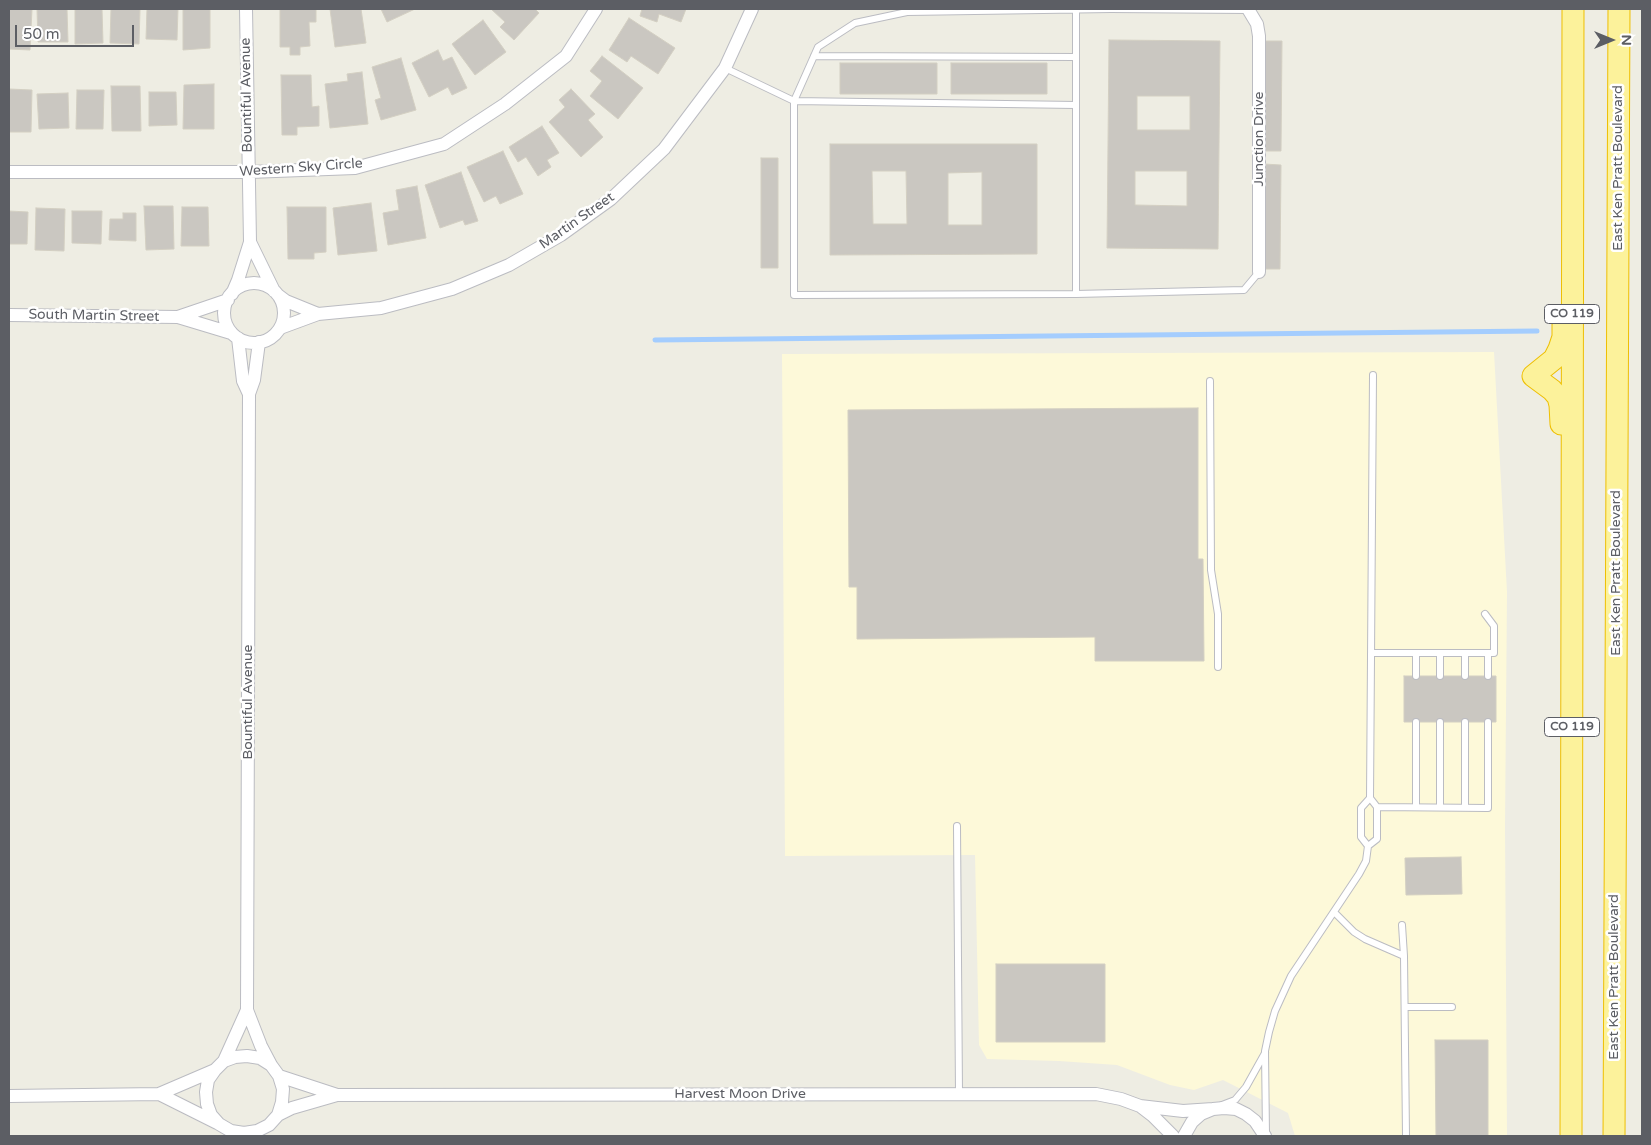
<!DOCTYPE html>
<html>
<head>
<meta charset="utf-8">
<style>
  body { margin:0 }
  #map { position:relative; width:1651px; height:1145px; overflow:hidden; background:#eeede3; font-family:"Varela Round",sans-serif }
  canvas { display:block }
  .frame { position:absolute; inset:0; border:10px solid #5c5e64; pointer-events:none }
  .north { position:absolute; left:1586px; top:15px; width:50px; height:50px; -webkit-text-stroke:4px #fff; paint-order:stroke; rotate:90deg; font-size:14px; font-weight:700; line-height:20px; text-align:center; color:#5c5e64 }
  .north::after { content:''; display:block; margin:auto; width:18px; height:22px; background:#5c5e64; clip-path:polygon(50% 0,100% 100%,50% 72%,0 100%) }
  .scale { position:absolute; left:15px; top:25px; width:119px; height:22px; box-sizing:border-box; border:2px solid #5c5e64; border-top:0; padding-left:6px; font-size:15px; line-height:18px; white-space:nowrap; color:#5c5e64; -webkit-text-stroke:4px #fff; paint-order:stroke }
</style>
</head>
<body>
<div id="map">
<canvas width="1651" height="1145"></canvas>
<div class="frame"></div>
<div class="north">N</div>
<div class="scale">50 m</div>
</div>
<script>
const c = document.querySelector('canvas').getContext('2d');
c.lineJoin = 'round';
function fill(path, color) { c.fillStyle = color; c.fill(path, 'evenodd'); }
const poly = rows => new Path2D(rows.map(r => 'M' + r).join(''));
function stroke(path, color, width, dash) { c.strokeStyle = color; c.lineWidth = width; c.lineCap = dash ? 'butt' : 'round'; c.setLineDash(dash || []); c.stroke(path); }
function write(font, color, halo, rows, align = 'center') {
  c.font = font + ' "Varela Round",sans-serif'; c.lineWidth = 5; c.setLineDash([]); c.textBaseline = 'middle'; c.strokeStyle = halo; c.fillStyle = color; for (const [text, x, y, turn = 0] of rows) {
    c.save(); c.translate(x, y); c.rotate((+turn || 0) * Math.PI / 180); c.textAlign = isNaN(turn) ? turn : align; if (halo) c.strokeText(text, 0, 0); c.fillText(text, 0, 0); c.restore();
  }
}
fill(poly([
  [1494,352,1507,592,1505,827,1507,1136,1295,1136,1288,1113,1223,1080,1194,1090,1170,1085,1117,1065,1059,1061,987,1059,979,1045,975,855,785,856,782,354]
]), '#fdf9d9');
stroke(poly([
  [655,340,1537,331]
]), '#a4cdfe', 5);
const building = poly([
  [9,9,32,9,30,50,9,49,9,9],
  [37,9,67,9,68,42,38,42,37,9],
  [75,9,102,9,103,43,75,44,75,9],
  [111,9,140,9,139,44,110,43,111,9],
  [147,9,178,9,177,40,146,39,147,9],
  [183,9,210,9,210,48,183,50,183,9],
  [280,9,316,9,316,22,309,22,310,46,300,47,300,55,290,55,290,47,280,47,280,9],
  [330,9,361,9,366,43,335,47,330,9],
  [381,9,415,9,387,22,381,9],
  [491,9,535,9,539,13,514,40,500,27,505,22,491,9],
  [642,9,686,9,681,22,659,14,657,22,640,16,642,9],
  [629,18,675,48,658,74,631,56,627,62,609,50,629,18],
  [483,20,506,52,475,75,452,44,483,20],
  [1109,40,1220,41,1218,249,1107,248,1109,40],
  [1137,96,1190,96,1190,130,1137,130,1137,96],
  [1135,171,1187,171,1187,206,1135,205,1135,171],
  [1265,41,1282,41,1281,151,1265,151,1265,41],
  [438,50,443,61,452,57,467,88,452,95,448,87,429,97,412,63,438,50],
  [602,56,643,88,618,119,590,96,602,81,590,71,602,56],
  [401,58,416,110,381,120,375,100,381,98,372,67,401,58],
  [840,63,937,63,937,94,840,94,840,63],
  [951,63,1047,63,1047,94,951,94,951,63],
  [362,72,368,124,330,128,325,84,348,81,347,74,362,72],
  [281,75,311,75,312,107,319,106,319,126,297,127,297,135,282,135,281,75],
  [214,84,214,129,183,129,184,85,214,84],
  [111,86,140,86,141,131,112,131,111,86],
  [9,89,32,90,31,132,9,132,9,89],
  [571,89,595,114,588,120,603,137,581,157,549,122,565,107,559,100,571,89],
  [77,90,104,90,103,129,76,129,77,90],
  [149,92,176,92,177,125,149,126,149,92],
  [68,93,69,128,39,129,37,94,68,93],
  [542,126,559,153,547,160,551,167,538,176,526,157,518,162,509,147,542,126],
  [830,144,1037,144,1037,254,830,255,830,144],
  [872,171,906,171,907,224,873,224,872,171],
  [982,172,982,225,948,225,948,173,982,172],
  [503,151,523,194,500,204,496,196,484,202,467,167,503,151],
  [761,158,778,158,778,268,761,268,761,158],
  [1264,164,1281,165,1280,269,1263,269,1264,164],
  [461,172,478,221,465,225,463,220,440,228,425,185,461,172],
  [417,186,426,238,388,245,383,213,399,210,396,190,417,186],
  [371,203,377,251,338,255,333,208,371,203],
  [144,206,173,206,174,249,146,250,144,206],
  [182,207,208,207,209,246,181,246,182,207],
  [287,207,326,207,326,252,314,253,314,259,288,259,287,207],
  [36,208,65,209,64,251,35,250,36,208],
  [9,211,28,212,27,244,9,244,9,211],
  [72,211,102,211,101,244,72,243,72,211],
  [123,213,136,213,136,241,109,240,110,219,123,219,123,213],
  [1198,408,1198,559,1203,559,1204,661,1095,661,1095,637,857,639,857,587,849,587,848,410,1198,408],
  [1404,676,1496,676,1496,722,1404,722,1404,676],
  [1461,857,1462,894,1406,895,1405,858,1461,857],
  [996,964,1105,964,1105,1042,996,1042,996,964],
  [1435,1040,1488,1040,1488,1136,1436,1136,1435,1040]
]);
fill(building, '#cac7c1');
stroke(building, '#d3cfc2', 1);
const service = poly([
  [1076,10,1076,294],
  [1248,10,1111,9,907,12,855,23,818,47,794,101,794,295,1076,294,1244,290,1259,272],
  [814,56,1076,57],
  [725,68,794,101,1076,105],
  [1210,381,1211,570,1218,614,1218,667],
  [1371,653,1494,653,1494,626,1485,614],
  [1416,653,1416,676],
  [1440,653,1440,676],
  [1465,653,1465,676],
  [1488,653,1488,676],
  [1416,722,1416,807],
  [1440,722,1440,807],
  [1377,807,1488,808,1488,722],
  [1465,807,1465,722],
  [957,826,959,1094],
  [1368,846,1361,837,1361,808,1370,798],
  [1334,912,1354,932,1365,939,1404,956,1406,1136],
  [1402,925,1404,956],
  [1405,1007,1452,1007],
  [1222,1105,1235,1100,1246,1087,1265,1053],
  [1266,1135,1265,1051,1269,1032,1275,1011,1291,976,1359,874,1366,861,1368,846,1377,839,1377,807,1370,798,1373,375]
]);
const minor = poly([
  [1248,9,1257,24,1259,36,1259,272],
  [9,172,249,172,355,168,444,144,505,104,566,56,596,9],
  [250,242,274,291],
  '224 313a30 30 0 1 1 60 0a30 30 0 1 1-60 0Z',
  [232,294,238,280,250,242,246,9],
  [278,295,286,301,318,314],
  [9,315,178,317,231,333],
  [178,317,228,300],
  [280,328,318,314,381,308,452,289,509,265,561,235,611,199,664,149,725,68,752,9],
  [238,338,243,381,249,394],
  [259,342,254,380,249,394,247,1010,261,1046,271,1065],
  [224,1061,247,1010],
  [215,1070,159,1094,217,1123],
  [279,1076,283,1089,282,1102,278,1115,269,1125,257,1131,244,1133,231,1131,219,1124,211,1115,207,1104,206,1092,208,1080,215,1070,224,1061,235,1057,247,1056,260,1058,271,1065,279,1076,337,1095,1096,1094,1121,1099,1140,1106,1183,1111,1213,1109],
  [9,1096,159,1094],
  [1140,1106,1153,1116,1173,1136],
  [278,1115,292,1108,337,1095],
  [1184,1136,1192,1122,1201,1114,1213,1109,1224,1108,1236,1109,1246,1114,1255,1121,1265,1136]
]);
const trunk = poly([
  [1561,424,1560,405,1558,397,1552,390,1533,376,1554,359,1559,349,1563,337,1563,325],
  [1571,1136,1573,9],
  [1614,1136,1619,9]
]);
stroke(service, '#bbbcc2', 8);
stroke(minor, '#bbbcc2', 14);
stroke(trunk, '#eebf03', 23);
stroke(service, '#fff', 6);
stroke(minor, '#fff', 12);
stroke(trunk, '#fcf29b', 21);
for (const [x, y, w] of [
  [1572,314,55],
  [1572,727,55]
]) { const box = new Path2D(); box.roundRect(x - w / 2, y - 9.5, w, 19, 4); c.fillStyle = '#fff'; c.fill(box); stroke(box, '#5c5e64', 1); }
write('bold 12px', '#5c5e64', null, [
  ["CO 119",1572,314],
  ["CO 119",1572,727]
]);
write('14px', '#5c5e64', '#fff', [
  ["Bountiful Avenue",247,95,-91],
  ["Junction Drive",1259,139,-90],
  ["Western Sky Circle",301,168,-4],
  ["East Ken Pratt Boulevard",1618,168,-90],
  ["Martin Street",577,221,-35],
  ["South Martin Street",94,316,1],
  ["East Ken Pratt Boulevard",1616,573,-90],
  ["Bountiful Avenue",248,702,-90],
  ["East Ken Pratt Boulevard",1614,977,-90],
  ["Harvest Moon Drive",740,1094]
]);
</script>
</body>
</html>
